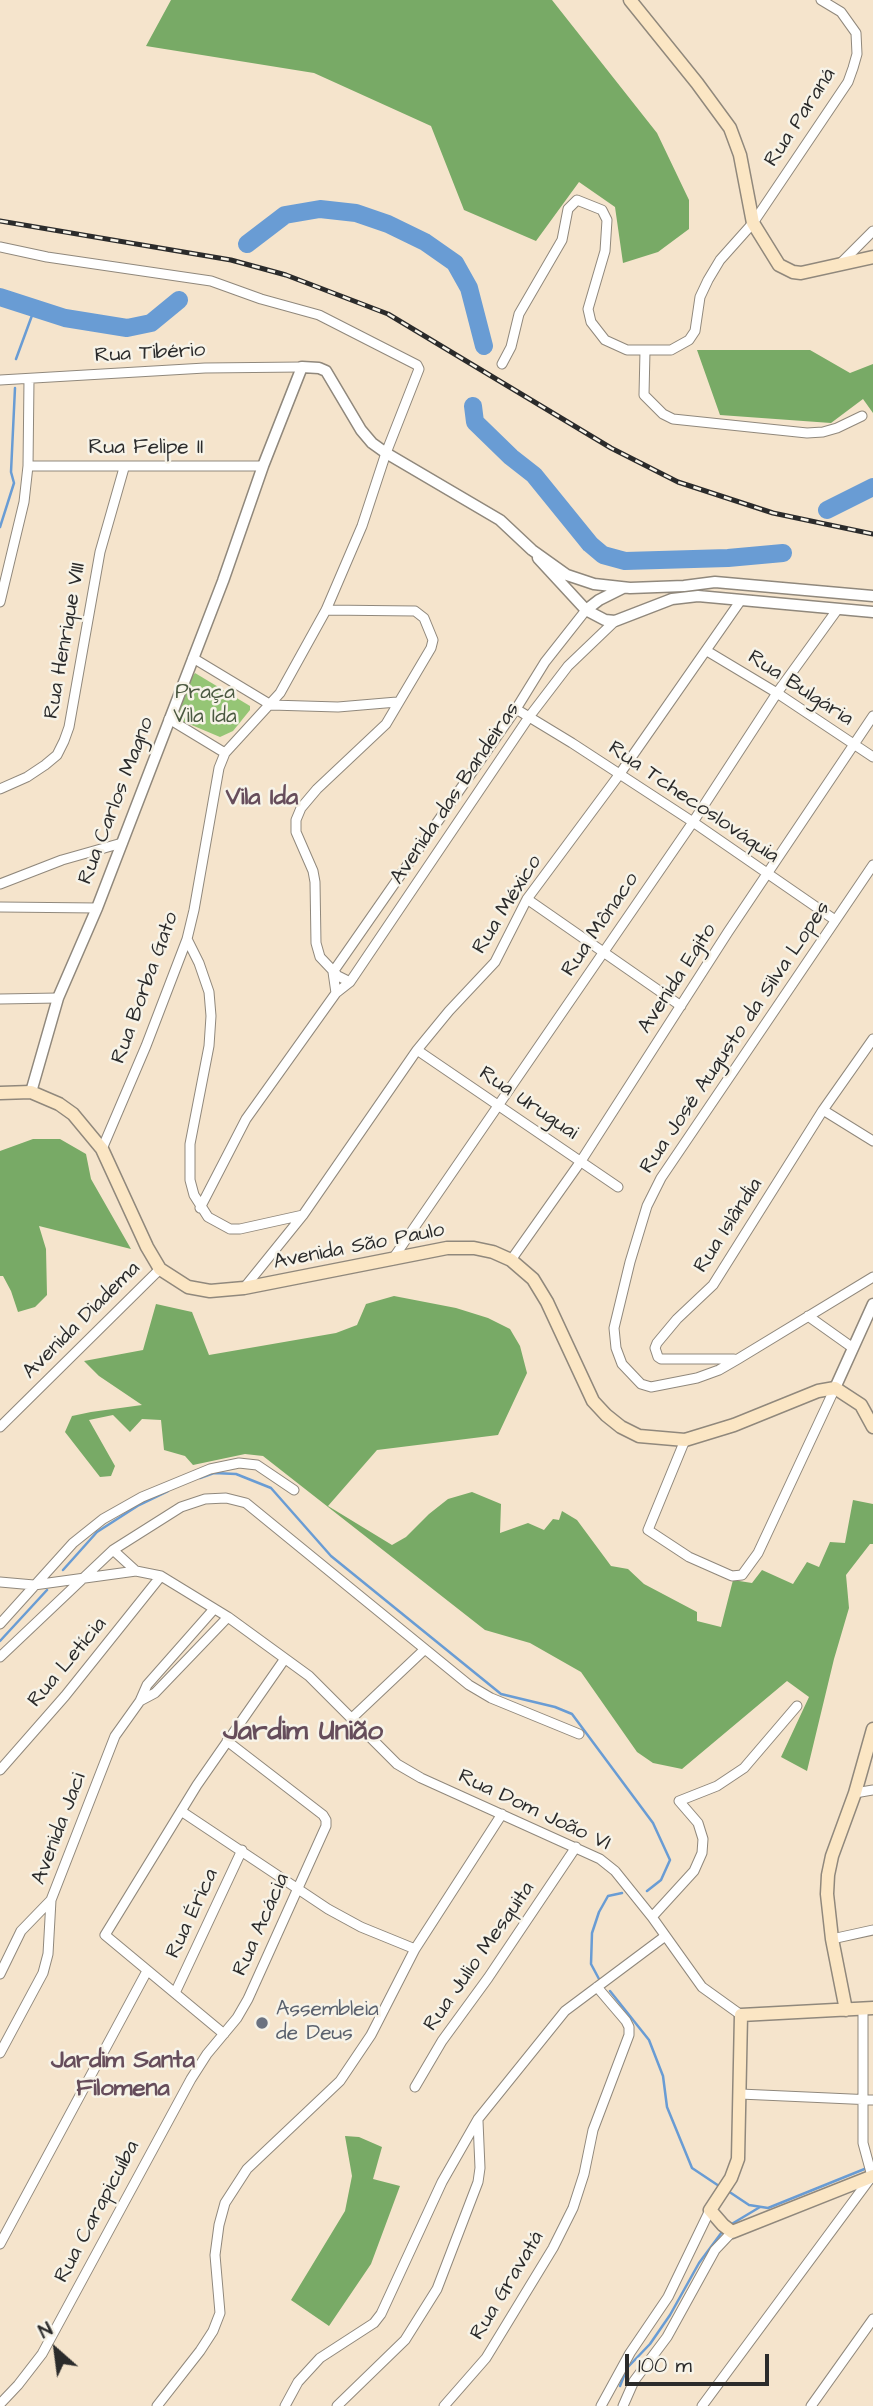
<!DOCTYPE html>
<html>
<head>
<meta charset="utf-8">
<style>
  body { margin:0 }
  #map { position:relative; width:873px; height:2406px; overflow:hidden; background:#f5e4cc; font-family:"Architects Daughter",sans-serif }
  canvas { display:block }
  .north { position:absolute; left:21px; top:2315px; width:70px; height:70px; -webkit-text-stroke:5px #f7f3e8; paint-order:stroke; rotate:332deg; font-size:19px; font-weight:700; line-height:28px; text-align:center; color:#2b2b2b }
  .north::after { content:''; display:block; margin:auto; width:24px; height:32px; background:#2b2b2b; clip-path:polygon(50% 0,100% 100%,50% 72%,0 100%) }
  .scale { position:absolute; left:625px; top:2354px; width:144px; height:32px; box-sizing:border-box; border:4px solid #2b2b2b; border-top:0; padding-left:9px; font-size:21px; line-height:24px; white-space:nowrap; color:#2b2b2b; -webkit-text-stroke:5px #f7f3e8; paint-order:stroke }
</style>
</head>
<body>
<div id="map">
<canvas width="873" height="2406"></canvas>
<div class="north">N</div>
<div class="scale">100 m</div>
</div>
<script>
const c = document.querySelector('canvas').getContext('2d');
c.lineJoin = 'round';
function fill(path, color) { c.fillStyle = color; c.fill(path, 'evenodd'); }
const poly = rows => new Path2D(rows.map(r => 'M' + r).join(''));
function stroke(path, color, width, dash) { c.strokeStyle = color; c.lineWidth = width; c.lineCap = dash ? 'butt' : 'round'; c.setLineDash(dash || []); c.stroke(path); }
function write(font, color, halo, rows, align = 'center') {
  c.font = font + ' "Architects Daughter",sans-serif'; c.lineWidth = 5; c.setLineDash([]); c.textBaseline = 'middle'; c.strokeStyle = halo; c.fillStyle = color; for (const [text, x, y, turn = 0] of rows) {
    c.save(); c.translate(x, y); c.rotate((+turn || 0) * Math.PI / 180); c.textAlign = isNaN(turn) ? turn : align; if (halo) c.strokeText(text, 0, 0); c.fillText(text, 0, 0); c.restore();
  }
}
fill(poly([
  [195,673,250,706,250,710,233,731,220,737,182,721,176,712,183,691]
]), '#95c575');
fill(poly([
  [171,0,552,0,657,133,689,200,689,229,658,252,623,263,615,207,579,182,536,241,464,210,431,126,314,73,146,46],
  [697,350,810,350,850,373,873,364,873,413,863,399,831,423,720,415],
  [33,1139,60,1139,86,1154,91,1179,131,1249,39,1226,46,1249,47,1295,35,1307,18,1312,11,1291,3,1276,0,1276,0,1151],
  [394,1296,456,1308,488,1318,510,1329,520,1346,527,1373,498,1435,377,1450,328,1506,392,1545,406,1537,429,1514,448,1499,472,1492,501,1504,500,1533,528,1523,544,1530,553,1519,559,1520,562,1511,577,1520,611,1566,628,1569,644,1584,697,1612,697,1621,721,1627,733,1580,752,1583,762,1570,793,1584,807,1562,819,1567,830,1542,845,1543,853,1500,873,1504,873,1544,870,1544,846,1575,849,1608,834,1659,807,1771,781,1757,809,1697,787,1681,682,1769,653,1763,637,1752,581,1672,530,1643,485,1630,263,1456,245,1454,193,1465,185,1456,164,1450,161,1420,142,1419,130,1432,113,1415,89,1420,115,1466,111,1476,100,1477,65,1432,72,1416,91,1412,142,1405,99,1376,84,1361,143,1350,156,1304,192,1312,209,1355,336,1333,357,1325,366,1304],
  [345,2136,359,2137,382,2147,373,2179,400,2186,371,2264,329,2326,291,2300,345,2211,352,2176]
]), '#78aa66');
stroke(poly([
  [16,359,34,310],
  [0,527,14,483,11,472,15,388],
  [200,1478,214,1473,236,1474,271,1488,331,1556,501,1694,555,1707,572,1714,653,1823,670,1860,661,1880,647,1891],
  [63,1570,97,1532,139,1505,168,1491],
  [0,1641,47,1590],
  [599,1979,591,1964,592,1933,599,1912,608,1896,622,1893],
  [610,1991,649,2040,663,2076,667,2107,692,2168,719,2186],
  [728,2191,749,2205,768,2208,867,2168],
  [730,2225,760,2207],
  [620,2386,627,2368,650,2344,670,2315,699,2263,722,2232]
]), '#699cd4', 2.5);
stroke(poly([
  [247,244,285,215,320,209,356,213,388,224,425,242,455,263,469,288,484,346],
  [0,297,65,318,127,328,151,323,179,300],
  [473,406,475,422,511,457,534,475,590,544,603,555,625,561,728,558,783,553],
  [827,510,873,487]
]), '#699cd4', 18);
const minor = poly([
  [0,247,47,257,211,281,261,299,319,315,417,365,419,369,386,453,362,526,326,610,280,693,225,753,219,768,194,910,187,939,146,1046,102,1149],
  [841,263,873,231],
  [645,351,644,395,663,414,673,419,807,433,823,432,837,428,862,416],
  [502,364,511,347,519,314,562,240,568,209,577,200,602,210,607,220,605,251,588,309,591,322,605,340,627,350,671,350,689,340,695,331,700,297,708,280,720,260,753,223,848,82,853,68,857,54,856,33,841,12,821,0],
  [0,380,205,368,302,367],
  [28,466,263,466],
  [0,602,24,502,28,466,29,380],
  [326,610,415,611,424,618,433,640,431,648,386,724,317,789,301,808,296,820,296,832,313,871,315,882,316,943,320,957,338,976,350,982],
  [707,651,777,693,873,757],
  [193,658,271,705,338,707,397,702],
  [516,709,572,743,693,822,835,920],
  [169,719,225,753],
  [0,789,27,777,45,765,57,755,64,741,69,727,100,552,124,468],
  [873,865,661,1178,647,1206,630,1262,614,1328,616,1348,622,1364,641,1384,651,1387,697,1378,719,1370,738,1359,873,1277],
  [0,884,62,860,122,843],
  [527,899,681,1006],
  [0,907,97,908],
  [187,939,199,963,209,992,211,1016,209,1046,190,1144,190,1180,194,1195,208,1217,230,1229,240,1229,303,1215],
  [336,993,333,972,516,709,545,662,586,610],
  [0,999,58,998],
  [417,1050,618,1187],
  [823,1110,873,1141],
  [200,1208,246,1119,336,993,350,982,529,717,568,666,615,621],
  [392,1260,693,822,777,693,837,610],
  [511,1260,581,1161,728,932,873,716],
  [244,1288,303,1215,417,1050,449,1011,495,962,527,899,619,775,741,600],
  [808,1316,853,1348],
  [734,1359,661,1359,658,1357,655,1348,657,1343,677,1319,713,1285,823,1110,873,1039],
  [0,1427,160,1269],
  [685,1440,648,1530,689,1557,732,1576,742,1575,758,1553,835,1388],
  [113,1550,136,1571],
  [0,1582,34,1585,136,1571,161,1576,228,1617,309,1676,397,1764,421,1778,600,1859,615,1871,652,1917,702,1987,741,2015],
  [0,1624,73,1543,103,1519,142,1497,210,1469,239,1463,257,1465,294,1490],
  [0,1657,113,1550,181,1507,205,1499,226,1498,246,1503,469,1685,491,1698,579,1734],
  [140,1701,155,1693,228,1617],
  [352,1718,424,1650],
  [0,1770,65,1696,161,1576],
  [855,1793,873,1790],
  [181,1811,328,1909,361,1927,415,1949],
  [652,1917,694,1871,702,1853,703,1839,698,1823,679,1801,717,1786,744,1768,797,1706],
  [832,1939,873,1930],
  [0,1974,21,1931,51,1900],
  [175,1993,242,1850],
  [224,2034,105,1935,197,1785,284,1660],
  [0,2053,43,1973,48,1954,51,1900,115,1736,140,1701,147,1685,214,1609],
  [415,2087,442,2041,488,1978,576,1847],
  [740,2094,873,2100],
  [0,2244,147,1971],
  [0,2404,18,2385,42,2354,191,2079,207,2054,237,2018,248,1999,326,1826,326,1820,323,1815,227,1741],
  [157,2406,200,2351,213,2331,220,2313,215,2255,219,2225,225,2203,247,2169,340,2081,371,2035,415,1949,502,1814],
  [285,2406,298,2382,320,2358,374,2323,381,2314,442,2182,478,2119,565,2011,664,1937],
  [337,2406,405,2340,437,2289,478,2182,480,2168,478,2121],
  [444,2406,486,2358,553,2248,573,2208,584,2174,593,2130,629,2035,629,2027,626,2021,597,1987],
  [601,2406,630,2353,668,2297,710,2210],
  [623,2406,634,2381,667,2337,715,2250,732,2232],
  [702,2406,872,2176,863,2143,863,2010],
  [811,2406,873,2319]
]);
const tertiary = poly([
  [538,558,586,610,605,620,615,621,672,599,698,596,873,612],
  [586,610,599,600,623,588],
  [31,1092,58,998,97,908,223,581,263,466,302,367,319,368,326,371,361,430,372,443,386,453,500,520,532,550,567,575,594,584,630,588,684,586,715,582,873,596],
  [835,1388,873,1304]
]);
const secondary = poly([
  [630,0,697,83,730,128,740,155,753,223,779,265,793,272,801,273,873,257],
  [0,1093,31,1092,59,1104,73,1114,102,1149,147,1247,160,1269,188,1287,210,1291,244,1288,447,1248,474,1248,493,1252,511,1260,533,1279,547,1302,593,1401,606,1415,621,1427,639,1436,685,1440,734,1425,818,1391,835,1388,861,1405,873,1427],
  [873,2008,741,2015,738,2159,731,2178,710,2210,723,2225,732,2232,873,2176],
  [846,2010,832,1939,827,1894,828,1875,832,1856,855,1793,873,1729]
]);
stroke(minor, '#90887c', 11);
stroke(tertiary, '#90887c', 13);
stroke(secondary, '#90887c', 15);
stroke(minor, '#fff', 9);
stroke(tertiary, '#fff', 10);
stroke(secondary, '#fbe6c4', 12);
const rail = poly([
  [0,221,231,260,286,275,388,314,611,448,678,482,773,513,873,534]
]);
stroke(rail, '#2b2b2b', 5);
stroke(rail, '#f7f3e8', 2.5, [8]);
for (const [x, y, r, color] of [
  [262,2023,7,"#6b7280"]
]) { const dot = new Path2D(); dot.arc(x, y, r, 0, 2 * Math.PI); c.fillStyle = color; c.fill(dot); stroke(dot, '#f7f3e8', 2.5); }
write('21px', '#2b2b2b', '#f7f3e8', [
  ["Rua Paraná",801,118,-57],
  ["Rua Tibério",150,354,-3],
  ["Rua Felipe II",146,449],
  ["Rua Henrique VIII",66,641,-80],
  ["Rua Bulgária",800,689,33],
  ["Avenida das Bandeiras",456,794,-56],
  ["Rua Carlos Magno",117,801,-69],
  ["Rua Tchecoslováquia",693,803,34],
  ["Rua México",508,905,-58],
  ["Rua Mônaco",601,925,-56],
  ["Avenida Egito",678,979,-57],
  ["Rua Borba Gato",146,988,-70],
  ["Rua José Augusto da Silva Lopes",736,1038,-56],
  ["Rua Uruguai",528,1104,34],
  ["Rua Islândia",729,1226,-57],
  ["Avenida São Paulo",359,1247,-11],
  ["Avenida Diadema",82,1321,-45],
  ["Rua Letícia",68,1663,-50],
  ["Rua Dom João VI",534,1811,25],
  ["Avenida Jaci",60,1829,-69],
  ["Rua Érica",193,1914,-65],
  ["Rua Acácia",262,1925,-66],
  ["Rua Julio Mesquita",480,1957,-55],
  ["Rua Carapicuíba",98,2212,-62],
  ["Rua Gravatá",508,2286,-59]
]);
write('21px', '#4b5941', '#f7f3e8', [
  ["Praça",205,694],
  ["Vila Ida",205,718]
]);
write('21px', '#5b616d', '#f7f3e8', [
  ["Assembleia",276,2011],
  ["de Deus",276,2035]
], 'left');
write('bold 24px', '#664d5b', '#f7f3e8', [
  ["Vila Ida",262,799],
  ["Jardim Santa",123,2062],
  ["Filomena",123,2090]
]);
write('bold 28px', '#664d5b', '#f7f3e8', [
  ["Jardim União",303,1733]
]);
</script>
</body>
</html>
